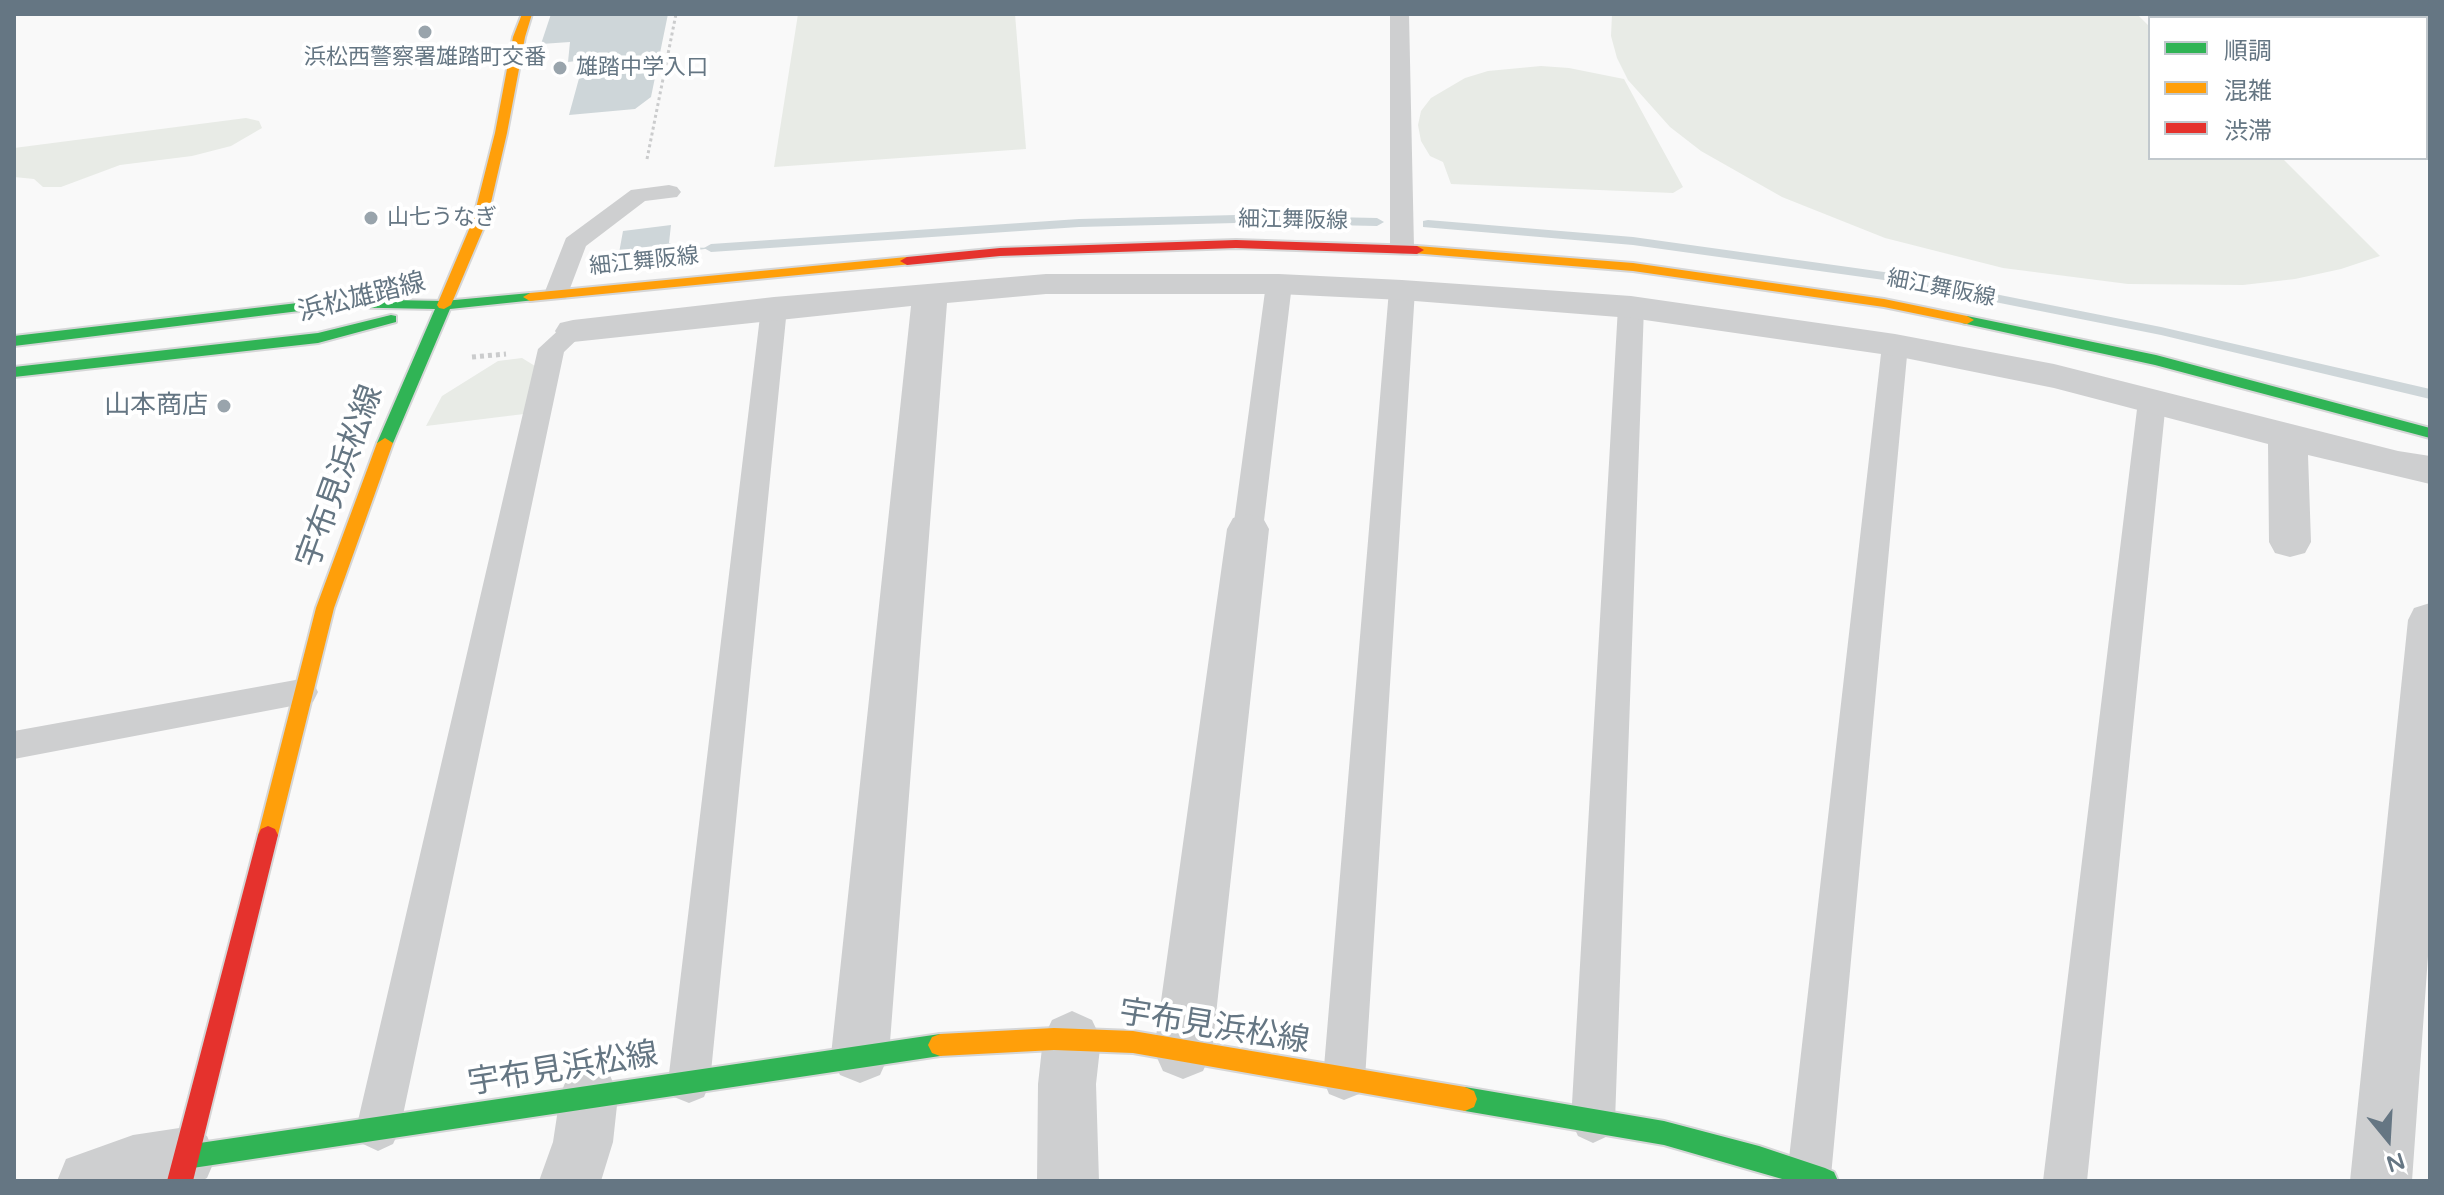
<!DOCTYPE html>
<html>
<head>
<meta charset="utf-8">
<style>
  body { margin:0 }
  #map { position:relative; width:2444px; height:1195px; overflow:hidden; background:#f9f9f9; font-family:"Varela Round","Noto Sans JP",sans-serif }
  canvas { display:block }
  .frame { position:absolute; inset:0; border:16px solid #657683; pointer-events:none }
  .legend { position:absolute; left:2148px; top:16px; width:280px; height:144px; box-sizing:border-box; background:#fff; border:2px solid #c1c8cd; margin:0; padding:10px 14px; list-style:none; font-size:24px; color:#657683 }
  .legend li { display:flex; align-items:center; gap:16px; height:40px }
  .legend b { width:40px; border:2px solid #c1c8cd }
  .north { position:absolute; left:2348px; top:1099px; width:80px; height:80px; -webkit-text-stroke:6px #fff; paint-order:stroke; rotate:162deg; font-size:22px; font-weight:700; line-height:32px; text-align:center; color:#657683 }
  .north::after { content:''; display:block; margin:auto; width:28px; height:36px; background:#657683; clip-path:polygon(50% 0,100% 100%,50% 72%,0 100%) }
</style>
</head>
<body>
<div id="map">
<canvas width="2444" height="1195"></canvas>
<div class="frame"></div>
<ul class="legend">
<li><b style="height:10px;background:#30b455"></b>順調</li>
<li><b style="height:10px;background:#ff9f0a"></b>混雑</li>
<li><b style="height:10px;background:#e5322d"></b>渋滞</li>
</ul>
<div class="north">N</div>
</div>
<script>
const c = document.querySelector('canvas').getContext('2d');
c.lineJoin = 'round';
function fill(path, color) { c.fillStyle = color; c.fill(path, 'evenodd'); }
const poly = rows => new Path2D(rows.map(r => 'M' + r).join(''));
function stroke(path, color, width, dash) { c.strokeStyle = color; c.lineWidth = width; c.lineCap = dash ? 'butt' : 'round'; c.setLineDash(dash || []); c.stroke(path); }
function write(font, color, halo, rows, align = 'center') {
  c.font = font + ' "Varela Round","Noto Sans JP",sans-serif'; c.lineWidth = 8; c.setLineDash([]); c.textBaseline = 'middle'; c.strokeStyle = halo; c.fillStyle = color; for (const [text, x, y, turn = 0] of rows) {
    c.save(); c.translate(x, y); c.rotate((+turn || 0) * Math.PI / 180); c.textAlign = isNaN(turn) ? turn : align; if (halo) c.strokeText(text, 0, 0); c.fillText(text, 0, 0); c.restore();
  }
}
fill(poly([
  [798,14,1015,14,1026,149,774,167],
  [1612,14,2137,14,2150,27,2150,158,2282,158,2380,256,2341,269,2295,279,2243,285,2128,284,2003,268,1885,238,1782,197,1701,151,1670,127,1628,80,1617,58,1611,36],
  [1541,66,1569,68,1624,79,1683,187,1673,193,1451,184,1443,162,1430,156,1421,141,1418,125,1421,111,1431,98,1465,78,1488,71],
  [246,118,259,121,262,128,231,146,192,156,120,165,61,187,43,187,34,179,14,177,14,148],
  [522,358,535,366,524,414,426,426,442,396,498,361]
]), '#e8ebe6');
fill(poly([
  [551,14,668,14,651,97,635,109,569,115,584,60,568,62,570,42,541,44],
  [671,225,669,243,680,247,711,248,658,256,619,253,623,231]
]), '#ced6d9');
fill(poly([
  [1236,215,1377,218,1384,222,1377,226,1236,223,1079,227,711,252,704,248,711,244,1079,219,1236,215],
  [1428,220,1633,237,1884,272,2161,327,2430,389,2430,399,2161,335,1884,280,1633,245,1423,227,1423,221,1428,220]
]), '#ced6d9');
const fast = poly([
  [530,293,537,297,535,300,450,309,393,443,385,448,377,443,435,309,332,307,14,346,14,336,332,299,444,301,530,293],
  [391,315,396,316,396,322,318,343,14,377,14,367,318,333,391,315],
  [1967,316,2156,355,2430,428,2430,438,2155,365,1962,323,1960,320,1967,316],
  [940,1034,948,1037,952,1045,948,1053,940,1056,186,1169,177,1166,174,1157,177,1148,186,1145,940,1034],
  [1465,1087,1664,1121,1759,1146,1825,1168,1834,1172,1838,1181,1789,1181,1664,1145,1465,1111,1456,1107,1453,1099,1456,1091,1465,1087]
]);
const slow = poly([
  [522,14,532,14,525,37,507,133,487,220,451,305,444,309,439,308,437,305,473,220,495,133,513,37,522,14],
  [1417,246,1633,263,1884,299,1967,316,1974,320,1967,324,1884,307,1633,271,1412,253,1412,247,1417,246],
  [907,257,912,258,912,264,530,301,523,297,530,293,907,257],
  [385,438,393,443,334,608,278,835,275,841,268,844,261,841,258,835,316,608,377,443,385,438],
  [1054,1028,1133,1031,1465,1087,1474,1091,1477,1099,1474,1107,1465,1111,1133,1053,1054,1050,940,1056,932,1053,928,1045,932,1037,940,1034,1054,1028]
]);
const jam = poly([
  [1236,240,1417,246,1424,250,1417,254,1236,248,1000,256,907,265,900,261,907,257,1000,248,1236,240],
  [268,826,275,829,278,835,193,1181,167,1181,258,835,261,829,268,826]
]);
stroke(fast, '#d5d6d7', 4);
stroke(slow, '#d5d6d7', 4);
stroke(jam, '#d5d6d7', 4);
stroke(poly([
  [2300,14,2306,18],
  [2423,14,2430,19],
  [2426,104,2430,107],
  [647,159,676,14]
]), '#cbcccd', 3, [3, 3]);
stroke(poly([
  [472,357,506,354]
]), '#cbcccd', 5, [4, 4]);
fill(poly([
  [1409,14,1414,248,1411,253,1402,255,1393,253,1390,248,1390,15,1409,14],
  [669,185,677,187,681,192,677,197,645,201,586,246,566,299,548,299,544,294,566,238,631,190,669,185],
  [1279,276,1288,279,1292,284,1263,529,1259,537,1248,540,1237,537,1233,529,1266,284,1270,279,1279,276],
  [1402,282,1411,285,1415,290,1365,1079,1359,1094,1344,1100,1329,1094,1323,1079,1389,290,1393,285,1402,282],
  [1631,299,1640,302,1644,307,1615,1121,1608,1136,1593,1143,1578,1136,1571,1121,1618,307,1622,302,1631,299],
  [774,300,783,303,787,308,710,1082,704,1097,689,1103,674,1097,668,1082,761,308,765,303,774,300],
  [573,323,582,325,586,331,564,352,400,1129,393,1144,378,1151,363,1144,356,1129,538,349,564,325,573,323],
  [1895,337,1904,339,1908,345,1831,1176,1829,1181,1789,1181,1787,1176,1882,345,1886,339,1895,337],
  [2152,392,2162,395,2166,401,2087,1181,2043,1181,2138,401,2142,395,2152,392],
  [301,679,313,682,318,692,313,702,14,759,14,731,301,679]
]), '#cecfd0');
fill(poly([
  [1046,274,1279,274,1402,280,1631,296,1895,334,2054,364,2398,451,2430,456,2430,484,2308,455,2311,542,2305,553,2290,557,2275,553,2269,542,2268,444,2054,388,1895,356,1631,318,1402,300,1279,294,1046,294,947,303,889,1055,880,1075,860,1083,840,1075,831,1055,911,306,573,342,560,339,555,331,560,323,573,320,774,297,1046,274],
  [1248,514,1263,518,1269,529,1212,1051,1203,1071,1183,1079,1163,1071,1154,1051,1227,529,1233,518,1248,514],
  [2430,603,2430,928,2412,1181,2350,1181,2408,620,2414,608,2430,603],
  [1072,1011,1092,1020,1101,1039,1096,1084,1099,1181,1037,1181,1038,1084,1043,1039,1052,1020,1072,1011],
  [589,1067,610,1075,618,1096,613,1142,601,1181,539,1181,553,1142,560,1096,568,1075,589,1067],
  [186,1127,207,1136,216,1157,207,1178,201,1181,57,1181,66,1159,133,1135,186,1127]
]), '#cecfd0');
fill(fast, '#30b455');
fill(slow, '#ff9f0a');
fill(jam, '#e5322d');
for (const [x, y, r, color] of [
  [425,32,8,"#99a4ac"],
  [560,68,8,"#99a4ac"],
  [371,218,8,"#99a4ac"],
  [224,406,8,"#99a4ac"]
]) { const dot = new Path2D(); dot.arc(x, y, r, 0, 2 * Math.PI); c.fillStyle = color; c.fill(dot); stroke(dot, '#fff', 3); }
write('22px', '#657683', '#fff', [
  ["浜松西警察署雄踏町交番",425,58,"center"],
  ["雄踏中学入口",576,68],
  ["山七うなぎ",387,218]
], 'left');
write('22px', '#657683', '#fff', [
  ["細江舞阪線",1293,221,1],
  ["細江舞阪線",644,262,-6],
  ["細江舞阪線",1941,289,11]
]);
write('26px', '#657683', '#fff', [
  ["浜松雄踏線",362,298,-14]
]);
write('26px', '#657683', '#fff', [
  ["山本商店",208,406]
], 'right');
write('32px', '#657683', '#fff', [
  ["宇布見浜松線",341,477,-70],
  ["宇布見浜松線",1214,1028,9],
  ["宇布見浜松線",563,1070,-9]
]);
</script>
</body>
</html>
